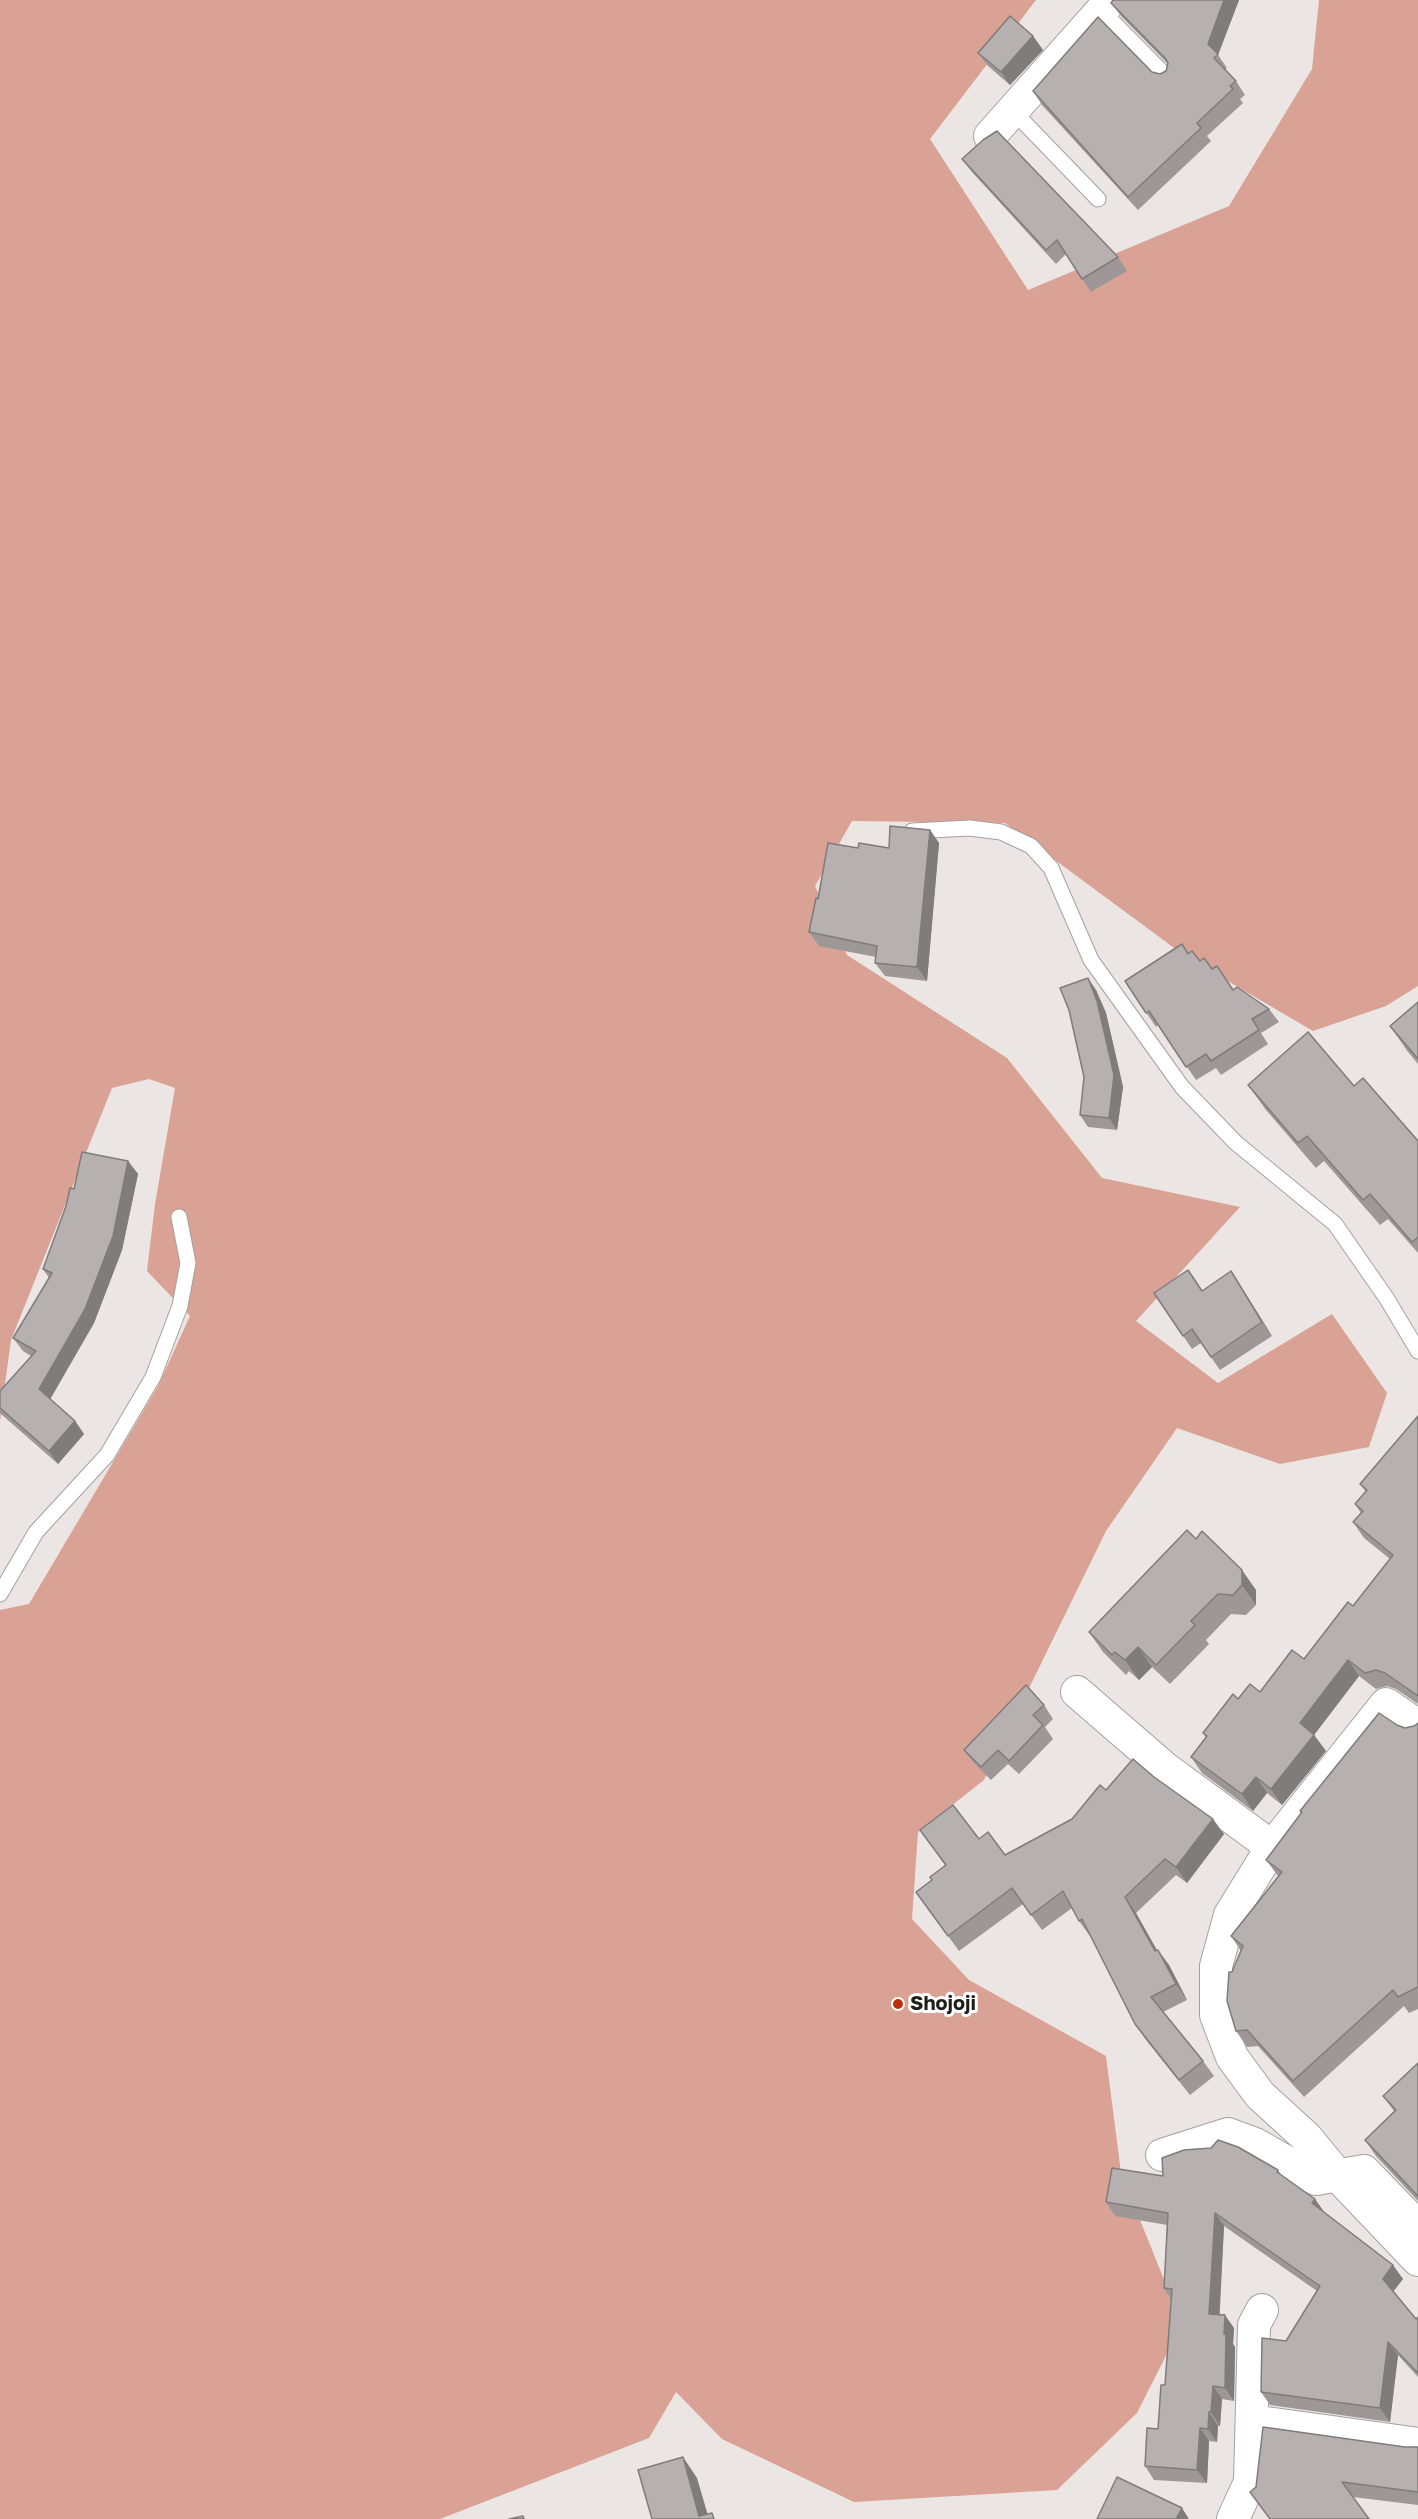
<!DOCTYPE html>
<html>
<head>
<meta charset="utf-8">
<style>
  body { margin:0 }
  canvas { display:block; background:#ebe5e3 }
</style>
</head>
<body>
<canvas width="1418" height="2519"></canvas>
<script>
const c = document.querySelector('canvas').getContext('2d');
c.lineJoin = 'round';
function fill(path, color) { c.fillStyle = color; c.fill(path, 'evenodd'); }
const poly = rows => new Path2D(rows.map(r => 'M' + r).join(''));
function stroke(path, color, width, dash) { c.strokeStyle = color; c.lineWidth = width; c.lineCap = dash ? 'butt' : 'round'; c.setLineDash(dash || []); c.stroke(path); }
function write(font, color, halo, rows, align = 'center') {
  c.font = font + ' "Golos Text",sans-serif'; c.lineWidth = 6; c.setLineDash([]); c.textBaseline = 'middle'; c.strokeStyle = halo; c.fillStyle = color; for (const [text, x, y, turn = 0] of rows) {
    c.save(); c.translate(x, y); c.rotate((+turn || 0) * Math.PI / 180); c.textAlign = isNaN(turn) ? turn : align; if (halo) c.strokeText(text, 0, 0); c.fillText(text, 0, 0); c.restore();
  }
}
fill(poly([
  [0,0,1036,0,930,139,1028,290,1229,206,1312,69,1319,0,1418,0,1418,986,1386,1006,1313,1031,1185,956,1005,823,852,821,815,886,847,955,1007,1058,1102,1178,1240,1207,1136,1321,1218,1383,1332,1314,1387,1393,1369,1447,1280,1464,1177,1428,1106,1531,984,1780,918,1832,912,1919,969,1980,1106,2056,1121,2173,1182,2324,1137,2413,1057,2490,854,2502,722,2439,676,2392,649,2438,440,2519,0,2519,0,1610,29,1604,158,1386,190,1316,147,1271,155,1204,175,1088,149,1079,112,1088,11,1340,0,1421]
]), '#d9a295');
const lane = poly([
  [1102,11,1168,78],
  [1013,111,1098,199],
  [912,831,970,828,1001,832,1031,846,1051,868,1091,960,1182,1087,1236,1143,1335,1224,1387,1299,1418,1351],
  [0,1594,36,1532,107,1455,153,1377,180,1306,188,1263,179,1217]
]);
const street = poly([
  [990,136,1111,0],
  [1077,1692,1166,1769,1272,1847],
  [1418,1726,1386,1704,1272,1847,1230,1915,1216,1966,1216,2015,1232,2057,1260,2095,1306,2137,1338,2176,1418,2260],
  [1162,2155,1228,2134,1255,2144,1316,2179,1364,2171,1418,2227],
  [1252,2421,1418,2444],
  [1233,2519,1250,2482,1254,2325,1262,2310]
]);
stroke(lane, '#a6a09f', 17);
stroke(street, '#a6a09f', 34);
stroke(lane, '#fff', 15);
stroke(street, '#fff', 32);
fill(poly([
  [1113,0,1239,0,1218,55,1227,68,1225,70,1236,81,1245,95,1240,99,1243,103,1207,136,1211,141,1138,210,1042,105,1033,91,1152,72,1160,74,1166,71,1168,64,1121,16,1111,3],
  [1033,36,1043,50,1010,85,988,66,978,53],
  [962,159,1118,257,1127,271,1091,292,1066,254,1056,264,972,172],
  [930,830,939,843,927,981,885,976,875,963,876,957,819,946,809,932,818,899,858,848,889,848],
  [1188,954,1212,969,1233,990,1269,1009,1279,1022,1261,1033,1268,1044,1221,1075,1216,1068,1196,1080,1158,1025,1156,1027,1125,981],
  [1096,990,1106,1013,1123,1087,1117,1130,1088,1127,1080,1115],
  [1418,1002,1418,1064,1408,1052,1390,1026],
  [1248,1085,1354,1086,1418,1141,1418,1253,1388,1219,1380,1225,1324,1161,1316,1168,1266,1110],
  [128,1161,138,1174,122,1250,94,1323,50,1399,75,1421,84,1434,58,1464,1,1414,0,1412,0,1391,31,1356,23,1351,13,1338,49,1278,43,1269,74,1189],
  [1240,1285,1272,1336,1220,1370,1201,1343,1192,1349,1154,1293,1203,1291],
  [1418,1416,1418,1704,1396,1689,1387,1686,1376,1689,1359,1676,1314,1735,1326,1751,1282,1805,1267,1793,1253,1811,1202,1773,1191,1757,1206,1738,1203,1733,1238,1699,1260,1692,1304,1659,1353,1606,1390,1559,1364,1538,1353,1522,1361,1513,1355,1504,1366,1492,1360,1484],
  [1196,1539,1256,1590,1256,1605,1246,1615,1231,1614,1206,1640,1209,1644,1170,1684,1152,1667,1139,1680,1129,1671,1126,1675,1103,1652,1089,1632],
  [1044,1705,1053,1719,1045,1727,1053,1739,1019,1774,1008,1764,991,1780,974,1763,964,1750],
  [1418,1723,1418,2009,1409,2013,1404,2006,1304,2097,1258,2046,1247,2047,1236,2031,1232,1972,1241,1951,1231,1936,1278,1876,1266,1860,1301,1813,1300,1811,1397,1725,1405,1728,1414,1726],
  [1154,1777,1224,1834,1187,1883,1176,1875,1136,1913,1157,1950,1169,1965,1187,2000,1163,2012,1203,2061,1214,2076,1190,2095,1146,2040,1135,2024,1091,1936,1090,1936,1079,1921,1072,1908,1042,1930,1023,1904,959,1951,916,1892,932,1880,945,1865,920,1830,979,1839,1005,1855,1072,1819,1106,1790],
  [1418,2063,1418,2201,1376,2156,1365,2140,1394,2111,1383,2096],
  [1278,2170,1282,2176,1315,2199,1324,2212,1403,2279,1393,2291,1416,2319,1418,2317,1418,2377,1398,2355,1390,2422,1270,2405,1261,2392,1286,2341,1317,2291,1224,2226,1219,2315,1234,2328,1233,2344,1235,2347,1234,2401,1222,2399,1220,2426,1218,2426,1217,2442,1209,2441,1207,2483,1154,2480,1145,2466,1158,2429,1165,2385,1171,2299,1164,2288,1167,2225,1115,2216,1106,2202,1163,2176],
  [1405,2447,1418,2447,1418,2505,1353,2497,1269,2519]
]), '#9d9897');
fill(poly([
  [1224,0,1239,0,1218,55,1208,44],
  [1033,36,1043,50,1010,85,1001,72],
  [930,830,939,843,927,981,917,967],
  [1088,978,1096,990,1106,1013,1123,1087,1117,1130,1109,1118],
  [128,1161,138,1174,122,1250,94,1323,48,1403,39,1389],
  [1231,1271,1240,1285,1272,1336,1262,1322],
  [75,1421,84,1434,58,1464,49,1451],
  [1242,1570,1256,1590,1256,1605,1242,1585],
  [1138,1647,1152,1667,1139,1680,1125,1660],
  [1348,1660,1359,1676,1314,1735,1326,1751,1282,1805,1271,1789,1300,1723],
  [1256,1777,1267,1793,1253,1811,1242,1794],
  [1213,1819,1224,1834,1187,1883,1176,1867],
  [1125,1897,1136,1913,1166,1967,1155,1951],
  [1158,1950,1169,1965,1187,2000,1176,1984],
  [1315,2199,1324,2212,1312,2203],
  [1215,2213,1224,2226,1219,2327,1209,2314],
  [1393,2265,1403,2279,1393,2292,1383,2279],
  [1225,2315,1234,2328,1233,2344,1235,2347,1234,2401,1225,2388,1224,2334],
  [1388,2342,1398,2355,1390,2422,1380,2408],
  [1213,2386,1222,2399,1220,2426,1211,2412],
  [1209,2412,1218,2426,1217,2442,1208,2429],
  [1200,2428,1209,2441,1207,2483,1197,2470],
  [683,2457,697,2478,709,2519,699,2516],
  [1182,2508,1189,2519,1176,2519]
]), '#7f7c7b');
const building = poly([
  [1113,0,1224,0,1208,44,1218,54,1214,58,1236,81,1230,86,1233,89,1197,123,1201,128,1128,197,1033,91,1098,17,1152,72,1160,74,1166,71,1168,63,1165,58,1111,3,1113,0],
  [1010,16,1033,36,1001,72,978,53,1010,16],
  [997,131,1118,257,1082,279,1057,240,1046,250,962,159,983,140,997,131],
  [890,826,930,830,917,967,875,963,877,946,809,932,816,898,818,899,828,843,858,848,859,843,889,848,890,826],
  [1182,944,1188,954,1192,951,1200,961,1204,958,1212,969,1217,966,1233,990,1237,987,1269,1009,1252,1019,1259,1030,1211,1061,1206,1054,1186,1067,1149,1011,1146,1013,1125,981,1182,944],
  [1088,978,1097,1001,1114,1075,1109,1118,1080,1115,1084,1077,1069,1010,1060,988,1088,978],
  [1418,1002,1418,1059,1390,1026,1418,1002],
  [1308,1032,1354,1086,1363,1078,1418,1141,1418,1237,1412,1242,1370,1194,1363,1200,1307,1136,1298,1143,1248,1085,1308,1032],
  [82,1152,128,1161,113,1236,85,1309,39,1389,75,1421,49,1451,0,1408,0,1391,36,1351,13,1338,52,1273,43,1269,66,1206,70,1188,74,1189,82,1152],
  [1188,1270,1202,1291,1231,1271,1262,1322,1211,1357,1192,1329,1183,1336,1154,1293,1188,1270],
  [1418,1416,1418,1696,1385,1673,1376,1670,1365,1673,1348,1660,1300,1723,1314,1735,1271,1789,1256,1777,1242,1794,1191,1757,1207,1736,1203,1733,1233,1694,1238,1699,1250,1684,1260,1692,1292,1650,1304,1659,1348,1602,1353,1606,1393,1555,1353,1522,1363,1511,1355,1504,1367,1490,1360,1484,1418,1416],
  [1187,1530,1196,1539,1202,1531,1242,1570,1242,1585,1233,1595,1218,1594,1191,1621,1195,1625,1156,1665,1138,1647,1125,1660,1115,1652,1112,1655,1089,1632,1187,1530],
  [1026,1685,1044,1705,1033,1715,1043,1725,1009,1761,998,1750,981,1767,964,1750,1026,1685],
  [1379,1713,1397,1725,1405,1728,1414,1726,1418,1723,1418,1987,1398,1997,1393,1990,1293,2081,1247,2030,1236,2031,1227,2001,1229,1972,1232,1972,1243,1946,1231,1936,1282,1872,1266,1860,1302,1812,1300,1811,1379,1713],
  [1133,1759,1154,1777,1213,1819,1176,1867,1165,1859,1125,1897,1155,1951,1158,1950,1176,1984,1151,1997,1203,2061,1179,2080,1135,2024,1082,1919,1079,1921,1063,1891,1031,1915,1012,1888,948,1936,916,1892,932,1880,930,1877,946,1865,920,1830,953,1805,979,1839,988,1832,1005,1855,1072,1819,1100,1785,1106,1790,1133,1759],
  [1418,2063,1418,2196,1365,2140,1396,2110,1383,2096,1418,2063],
  [1218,2140,1238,2147,1278,2170,1277,2172,1315,2199,1312,2203,1393,2265,1383,2279,1416,2319,1418,2317,1418,2373,1388,2342,1380,2408,1261,2392,1262,2338,1286,2341,1320,2286,1215,2213,1209,2314,1225,2315,1224,2334,1226,2334,1225,2388,1213,2386,1211,2412,1209,2412,1208,2429,1200,2428,1197,2470,1145,2466,1147,2428,1158,2429,1161,2385,1165,2385,1172,2289,1164,2288,1168,2213,1106,2202,1112,2168,1163,2176,1162,2158,1184,2150,1211,2148,1218,2140],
  [1263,2427,1405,2447,1418,2447,1418,2492,1342,2482,1369,2519,1270,2519,1250,2492,1256,2487,1263,2427],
  [683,2457,699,2516,712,2513,714,2519,652,2519,638,2470,683,2457],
  [1117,2477,1182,2508,1176,2519,1097,2519,1117,2477],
  [523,2516,524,2519,509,2519,523,2516]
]);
fill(building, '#b6b1b0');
stroke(building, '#7f7c7b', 1.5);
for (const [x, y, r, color] of [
  [898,2004,6,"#ba3008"]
]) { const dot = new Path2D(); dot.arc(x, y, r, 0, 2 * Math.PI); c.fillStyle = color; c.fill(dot); stroke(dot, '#fff', 2); }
write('bold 20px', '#201e1d', '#fff', [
  ["Shojoji",910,2004]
], 'left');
</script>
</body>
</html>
